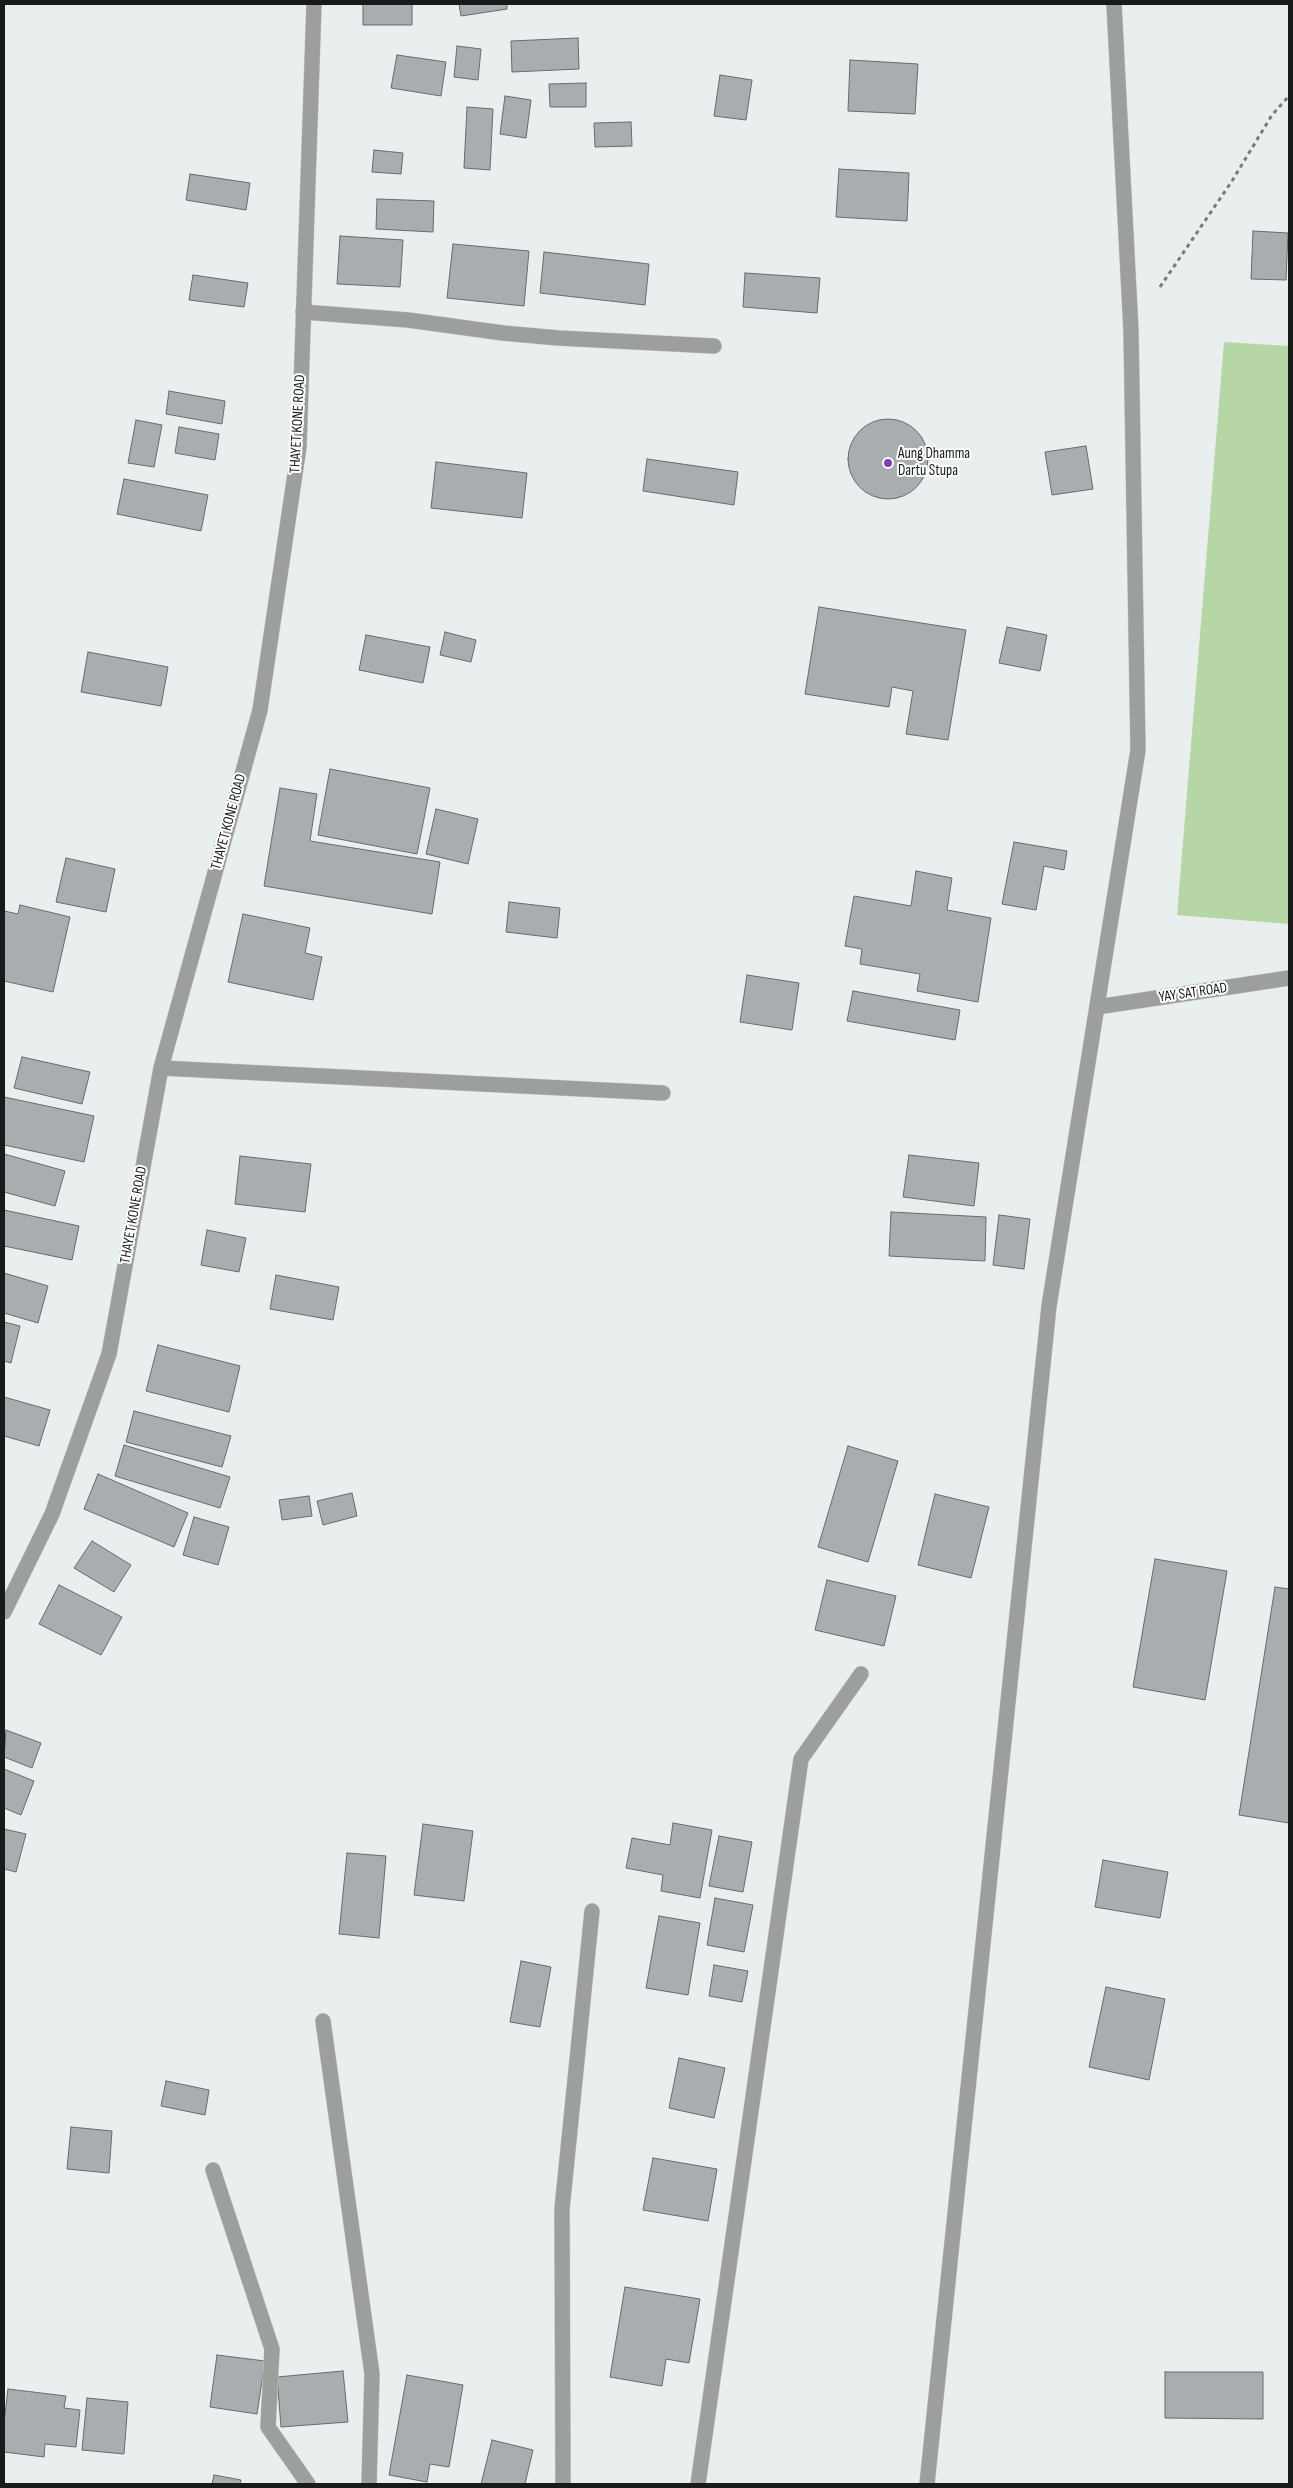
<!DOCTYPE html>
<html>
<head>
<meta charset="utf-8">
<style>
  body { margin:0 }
  #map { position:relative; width:1293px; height:2488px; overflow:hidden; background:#e9efee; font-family:"Sofia Sans Condensed",sans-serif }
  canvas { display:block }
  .frame { position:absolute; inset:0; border:5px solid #191b1b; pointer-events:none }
</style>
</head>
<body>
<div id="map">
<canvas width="1293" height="2488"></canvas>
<div class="frame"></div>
</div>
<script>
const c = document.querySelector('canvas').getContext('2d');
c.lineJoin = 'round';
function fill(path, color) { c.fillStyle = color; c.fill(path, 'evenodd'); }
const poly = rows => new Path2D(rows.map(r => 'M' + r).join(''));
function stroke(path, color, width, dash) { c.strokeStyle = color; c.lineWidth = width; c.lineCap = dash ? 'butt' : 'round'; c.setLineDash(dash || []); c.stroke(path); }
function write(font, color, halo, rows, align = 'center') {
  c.font = font + ' "Sofia Sans Condensed",sans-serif'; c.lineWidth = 4; c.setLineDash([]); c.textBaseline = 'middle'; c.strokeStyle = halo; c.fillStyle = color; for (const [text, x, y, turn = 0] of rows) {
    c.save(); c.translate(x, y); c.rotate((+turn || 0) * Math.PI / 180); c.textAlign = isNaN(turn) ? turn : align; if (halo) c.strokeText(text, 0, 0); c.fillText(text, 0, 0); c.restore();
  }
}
fill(poly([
  [1224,342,1289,346,1289,924,1177,915]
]), '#b6d6a5');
const building = poly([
  [363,4,412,4,412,25,363,25,363,4],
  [459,4,507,4,507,9,461,16,459,4],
  [578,38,579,69,512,72,511,41,578,38],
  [457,46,481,49,478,80,454,77,457,46],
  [397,55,446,62,441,96,391,88,397,55],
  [850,60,918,64,915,114,848,111,850,60],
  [720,75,752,80,746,120,714,116,720,75],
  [586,83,586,107,550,107,549,84,586,83],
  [505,96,531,100,526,138,500,134,505,96],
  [467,107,493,109,490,170,464,168,467,107],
  [631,122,632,146,595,147,594,123,631,122],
  [374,150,403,153,401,174,372,172,374,150],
  [839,169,909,173,907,221,836,217,839,169],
  [190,174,250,183,246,210,186,200,190,174],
  [377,199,434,201,433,232,376,229,377,199],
  [1253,231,1288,233,1286,280,1251,279,1253,231],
  [340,236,403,240,400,287,337,284,340,236],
  [453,244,529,251,524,306,447,298,453,244],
  [544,252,649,264,645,305,540,293,544,252],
  [745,273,820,278,817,313,743,307,745,273],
  [193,275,248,283,244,307,189,300,193,275],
  [169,391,225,401,222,424,166,414,169,391],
  '848 459a40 40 0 1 1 80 0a40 40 0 1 1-80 0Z',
  [136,420,162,425,154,467,128,463,136,420],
  [179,427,219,434,215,460,175,453,179,427],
  [1086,446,1093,489,1052,495,1045,452,1086,446],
  [647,459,738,472,734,505,643,491,647,459],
  [436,462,527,473,522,518,431,508,436,462],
  [124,479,208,495,201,531,117,514,124,479],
  [819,607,966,630,948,740,906,734,913,691,892,687,889,707,805,694,819,607],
  [1007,627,1047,635,1040,671,999,663,1007,627],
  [445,632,476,640,471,662,440,655,445,632],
  [366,635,430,647,423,683,359,670,366,635],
  [88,652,168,667,161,706,81,692,88,652],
  [330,769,430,788,417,854,318,835,330,769],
  [280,788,317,794,310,841,440,862,432,914,264,886,280,788],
  [436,809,478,819,468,864,426,854,436,809],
  [1014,842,1067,851,1064,870,1044,866,1036,910,1002,904,1014,842],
  [66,858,115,869,106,912,56,902,66,858],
  [916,871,952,878,947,910,991,918,978,1002,917,991,920,974,860,964,862,949,845,946,854,896,911,906,916,871],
  [509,902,560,908,557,938,506,932,509,902],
  [20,905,70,917,53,992,4,981,4,911,18,914,20,905],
  [243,914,310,928,305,953,322,957,313,1000,228,982,243,914],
  [747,975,799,983,792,1030,740,1022,747,975],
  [853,991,960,1010,955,1040,847,1021,853,991],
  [22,1057,90,1072,82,1104,14,1088,22,1057],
  [4,1097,94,1116,84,1162,4,1145,4,1097],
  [4,1154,65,1171,55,1206,4,1192,4,1154],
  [909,1155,979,1163,974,1206,903,1197,909,1155],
  [240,1156,311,1164,305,1212,235,1204,240,1156],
  [4,1210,79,1226,72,1260,4,1246,4,1210],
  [891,1212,986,1217,985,1261,889,1256,891,1212],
  [999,1215,1030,1219,1024,1269,993,1265,999,1215],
  [207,1230,246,1238,239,1272,201,1265,207,1230],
  [4,1273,48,1286,38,1323,4,1313,4,1273],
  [276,1275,339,1287,333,1320,270,1309,276,1275],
  [4,1322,20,1326,11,1363,4,1361,4,1322],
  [158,1345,240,1366,229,1412,146,1391,158,1345],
  [4,1397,50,1410,39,1446,4,1436,4,1397],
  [134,1411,231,1436,222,1467,126,1442,134,1411],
  [124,1445,230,1477,220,1508,115,1476,124,1445],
  [848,1446,898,1461,868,1562,818,1547,848,1446],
  [98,1474,188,1513,174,1547,84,1509,98,1474],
  [352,1493,357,1516,323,1525,317,1501,352,1493],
  [935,1494,989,1507,971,1578,918,1565,935,1494],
  [309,1496,312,1516,282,1520,279,1500,309,1496],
  [194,1517,229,1527,218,1565,183,1555,194,1517],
  [92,1541,131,1565,114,1592,74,1568,92,1541],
  [1155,1559,1227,1571,1205,1700,1133,1687,1155,1559],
  [827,1580,896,1596,884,1646,815,1630,827,1580],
  [59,1585,122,1617,101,1655,39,1624,59,1585],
  [1275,1587,1289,1589,1289,1823,1239,1815,1275,1587],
  [6,1730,41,1743,32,1768,4,1757,6,1730],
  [4,1769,34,1781,21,1815,4,1808,4,1769],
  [673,1823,712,1830,700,1898,661,1891,663,1875,626,1868,632,1838,670,1845,673,1823],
  [423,1824,473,1831,464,1901,414,1895,423,1824],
  [4,1829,26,1834,16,1872,4,1869,4,1829],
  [719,1836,752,1842,743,1892,709,1886,719,1836],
  [347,1853,386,1856,379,1938,339,1934,347,1853],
  [1103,1860,1168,1872,1160,1918,1095,1907,1103,1860],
  [715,1898,753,1905,744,1952,707,1945,715,1898],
  [659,1916,700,1923,688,1995,646,1988,659,1916],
  [521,1961,551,1967,540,2027,510,2022,521,1961],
  [714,1965,748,1971,742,2002,709,1996,714,1965],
  [1106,1987,1165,1999,1149,2080,1089,2067,1106,1987],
  [679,2058,725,2068,714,2118,669,2108,679,2058],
  [166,2081,209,2090,205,2115,161,2106,166,2081],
  [71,2127,112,2131,109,2173,67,2169,71,2127],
  [653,2158,717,2169,708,2221,643,2210,653,2158],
  [625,2287,700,2299,689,2363,666,2359,662,2386,610,2377,625,2287],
  [217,2355,265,2361,257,2414,210,2407,217,2355],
  [343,2371,348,2422,281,2427,277,2377,343,2371],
  [1165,2372,1263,2372,1263,2419,1165,2418,1165,2372],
  [407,2375,463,2385,449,2467,430,2464,427,2482,389,2475,407,2375],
  [8,2389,66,2396,64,2408,80,2410,76,2447,45,2444,44,2457,4,2452,4,2422,8,2389],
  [87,2398,128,2402,124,2454,82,2450,87,2398],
  [492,2440,533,2450,525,2484,481,2484,492,2440],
  [214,2475,241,2480,240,2484,212,2484,214,2475]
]);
fill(building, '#a8aeaf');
stroke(building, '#666b6c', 1);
const lane = poly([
  [303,312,408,320,503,333,558,338,714,346],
  [1097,1007,1289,978]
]);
const street = poly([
  [161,1068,663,1093],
  [4,1612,52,1514,109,1354,161,1068,260,710,299,447,314,4],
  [323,2021,372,2374,369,2484],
  [213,2170,272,2349,268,2427,308,2484],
  [563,2484,562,2209,592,1911],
  [698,2484,801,1759,861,1674],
  [927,2484,1049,1306,1138,750,1131,331,1114,4]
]);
stroke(lane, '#c4c9c8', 16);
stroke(street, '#c4c9c8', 16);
stroke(poly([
  [1160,287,1232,181,1272,115,1289,96]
]), '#777b7a', 3, [4, 4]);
stroke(lane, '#9d9f9d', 15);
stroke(street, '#9d9f9d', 15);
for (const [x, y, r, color] of [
  [888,463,5,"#853fb2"]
]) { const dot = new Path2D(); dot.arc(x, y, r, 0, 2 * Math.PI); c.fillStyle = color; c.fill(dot); stroke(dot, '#fff', 2); }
write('15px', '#191b1b', '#fff', [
  ["THAYET KONE ROAD",298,424,-87],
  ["THAYET KONE ROAD",229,822,-75],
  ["YAY SAT ROAD",1193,993,-8],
  ["THAYET KONE ROAD",134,1215,-80]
]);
write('15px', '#191b1b', '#fff', [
  ["Aung Dhamma",898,454],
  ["Dartu Stupa",898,471]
], 'left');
</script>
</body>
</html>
